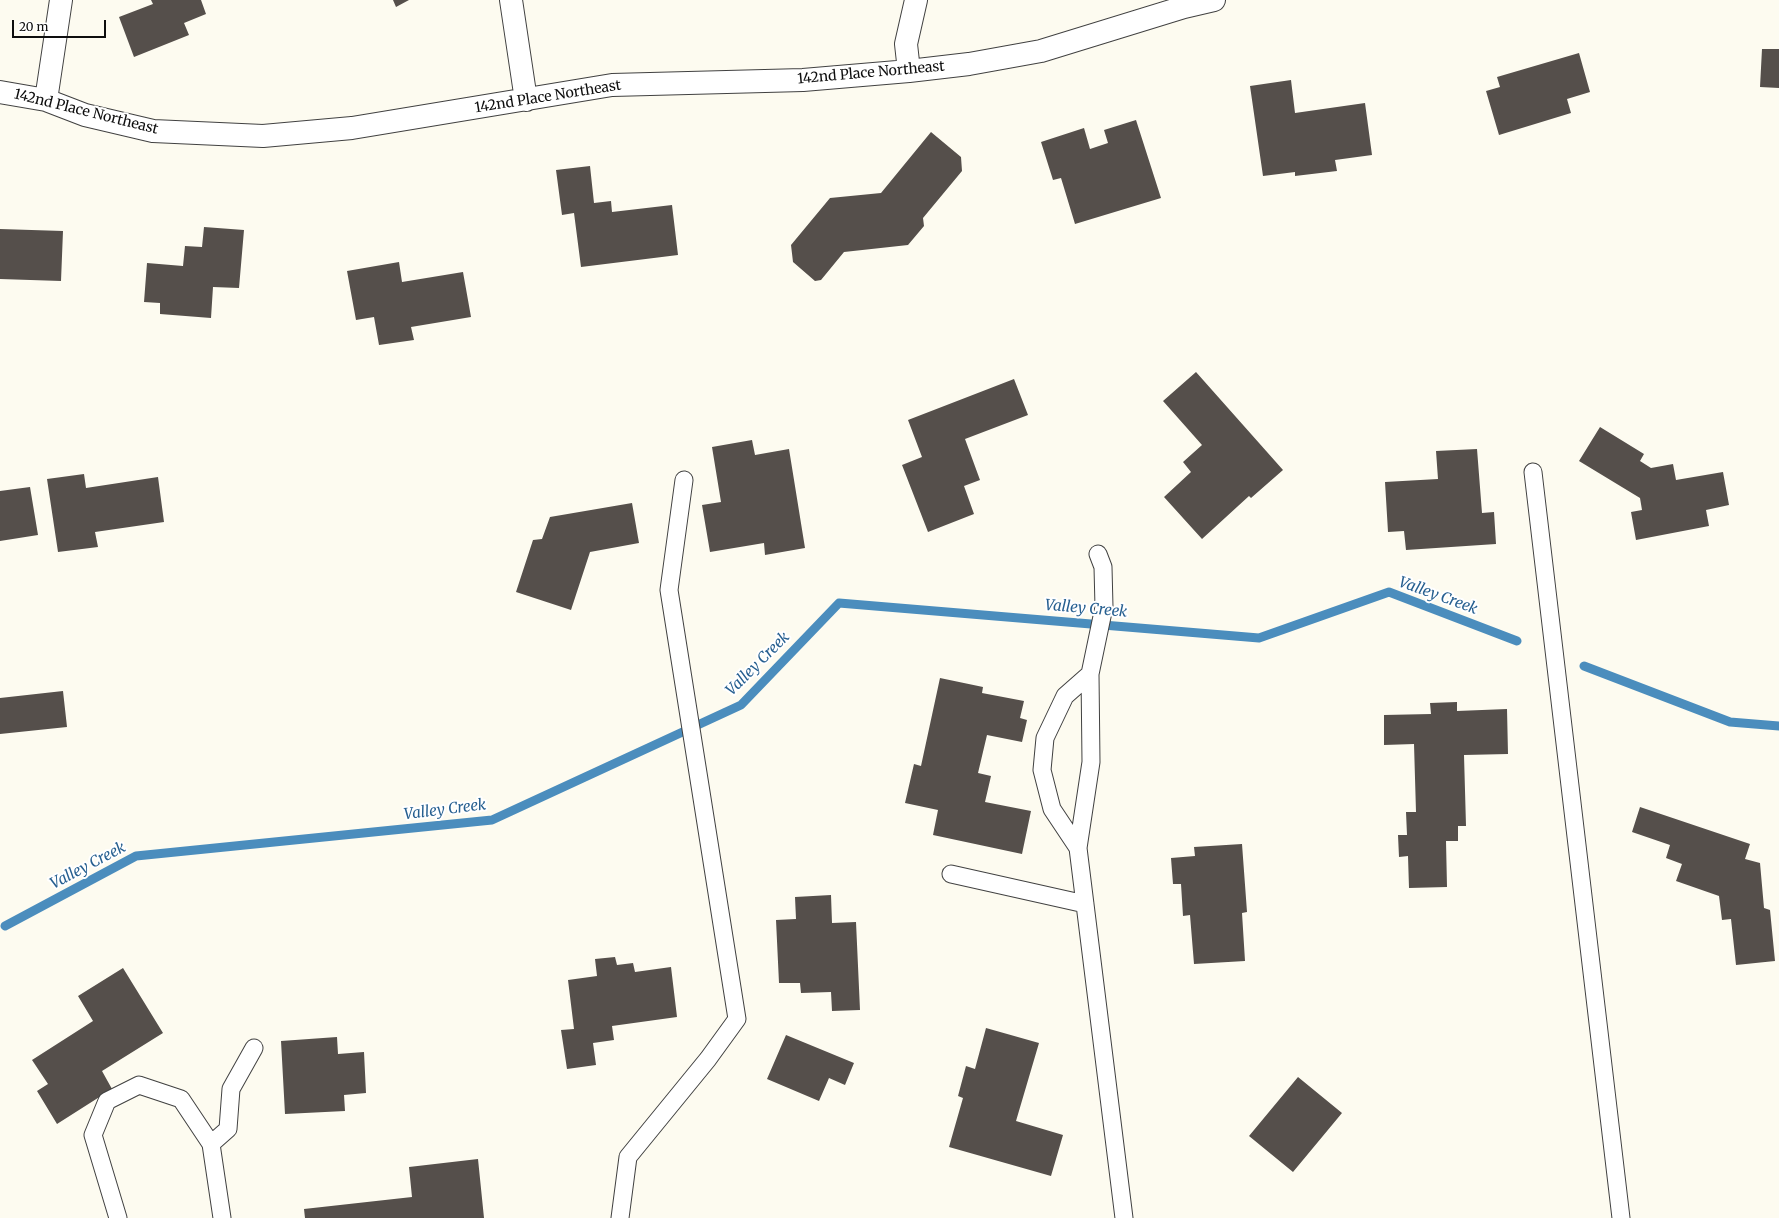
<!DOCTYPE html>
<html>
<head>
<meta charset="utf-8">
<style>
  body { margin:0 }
  #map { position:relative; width:1779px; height:1218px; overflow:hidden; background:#fdfbf0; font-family:Merriweather,serif }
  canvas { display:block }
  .scale { position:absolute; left:12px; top:20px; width:94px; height:18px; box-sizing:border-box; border:2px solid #0e0e0e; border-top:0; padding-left:5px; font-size:12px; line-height:14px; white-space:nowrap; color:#0e0e0e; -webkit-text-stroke:3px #fff; paint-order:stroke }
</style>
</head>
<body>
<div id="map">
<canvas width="1779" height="1218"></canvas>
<div class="scale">20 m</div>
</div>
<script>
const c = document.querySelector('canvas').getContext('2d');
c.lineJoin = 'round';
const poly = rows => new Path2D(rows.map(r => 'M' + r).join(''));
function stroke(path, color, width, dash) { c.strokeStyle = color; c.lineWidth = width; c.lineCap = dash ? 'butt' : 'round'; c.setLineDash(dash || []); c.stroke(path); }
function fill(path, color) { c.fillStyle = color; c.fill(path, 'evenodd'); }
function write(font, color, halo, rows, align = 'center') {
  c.font = font + ' Merriweather,serif'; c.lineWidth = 4; c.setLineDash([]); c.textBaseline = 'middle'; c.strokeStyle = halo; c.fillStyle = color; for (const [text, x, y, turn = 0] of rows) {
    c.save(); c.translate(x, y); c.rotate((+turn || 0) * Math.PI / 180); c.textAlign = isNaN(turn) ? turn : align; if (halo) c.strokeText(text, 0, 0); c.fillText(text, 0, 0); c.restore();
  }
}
stroke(poly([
  [1584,666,1730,722,1779,726],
  [5,926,136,856,492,820,741,705,839,603,1259,638,1389,592,1517,641]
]), '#4b8dbd', 9);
fill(poly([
  [151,0,201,0,206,14,184,23,189,35,134,57,119,17,153,4],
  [393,0,409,0,396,7],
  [1762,49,1779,49,1779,88,1760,87],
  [1579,53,1590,92,1567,99,1571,113,1499,135,1486,91,1500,87,1497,77],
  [1291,80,1295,113,1365,103,1372,155,1335,160,1337,171,1295,176,1295,172,1263,176,1250,86],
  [1136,120,1161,198,1075,224,1061,178,1053,180,1041,142,1084,128,1090,149,1108,143,1104,130],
  [931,132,961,157,962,171,923,218,924,226,908,245,844,252,821,280,815,281,793,262,791,245,830,198,881,193],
  [590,166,594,203,611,201,612,212,672,205,678,255,581,267,574,213,562,215,556,170],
  [204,227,244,230,239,288,213,287,211,318,160,314,160,303,144,302,147,263,183,266,185,246,202,247],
  [0,229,63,231,61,281,0,279],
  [399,262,402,282,463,272,471,317,411,327,414,340,379,345,374,317,356,320,347,271],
  [1196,372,1283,470,1251,498,1249,496,1202,539,1164,497,1191,472,1183,462,1202,445,1163,401],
  [1014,379,1028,415,965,439,980,480,964,486,974,514,928,532,902,465,922,457,908,420],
  [1600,427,1644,454,1640,461,1651,468,1673,464,1676,480,1723,472,1729,505,1706,510,1709,526,1636,540,1631,512,1642,510,1640,498,1579,461],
  [752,440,755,455,789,449,805,548,765,555,764,543,710,552,702,505,721,502,712,447],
  [1477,449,1482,513,1494,512,1496,544,1406,550,1404,531,1388,532,1385,482,1438,479,1436,451],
  [84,474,86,488,158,477,164,522,95,532,98,547,58,552,47,479],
  [30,487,38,535,0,541,0,491],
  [632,503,639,543,590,552,571,610,516,592,533,540,542,539,550,517],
  [940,678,983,687,982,693,1024,701,1020,718,1027,720,1022,742,987,735,978,773,991,776,985,802,1031,811,1022,854,933,835,938,810,905,803,914,764,921,766],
  [63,691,67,727,0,734,0,698],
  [1457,702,1457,711,1507,709,1508,754,1464,755,1466,826,1458,826,1458,841,1446,841,1447,887,1409,888,1408,856,1399,857,1398,835,1407,835,1406,812,1416,812,1414,744,1384,745,1384,715,1431,714,1430,703],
  [1640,807,1750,844,1745,859,1760,863,1764,908,1770,910,1775,961,1736,965,1731,919,1722,920,1719,896,1676,881,1682,864,1666,858,1670,845,1632,832],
  [1242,844,1247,912,1242,913,1245,961,1194,964,1190,915,1183,916,1181,884,1173,884,1171,858,1195,856,1194,847],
  [831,895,832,923,856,922,860,1010,832,1011,831,992,801,993,800,983,779,983,776,920,796,919,795,897],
  [615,957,617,965,633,963,635,972,671,967,677,1017,612,1026,614,1040,593,1043,596,1065,567,1069,561,1030,574,1029,568,980,597,976,595,959],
  [123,968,163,1033,102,1071,112,1089,57,1124,37,1091,48,1084,32,1060,93,1021,78,996],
  [986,1028,1039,1043,1016,1121,1063,1135,1051,1176,949,1147,963,1098,958,1096,966,1066,975,1069],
  [786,1035,854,1063,845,1085,829,1078,819,1101,767,1079],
  [337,1037,338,1054,364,1052,366,1093,344,1095,345,1111,285,1114,281,1041],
  [1298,1077,1342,1113,1293,1172,1249,1136],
  [478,1159,484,1218,305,1218,304,1209,412,1197,409,1167]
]), '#554f4b');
const lane = poly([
  [1533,472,1621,1218],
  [1098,554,1103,567,1104,607,1090,674,1065,696,1045,738,1042,770,1052,809,1078,848,1124,1218],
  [1078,848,1091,762,1090,674],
  [951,874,1085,904],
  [211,1144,228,1129,231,1089,254,1048],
  [118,1218,93,1135,107,1101,139,1085,181,1099,211,1144,222,1218],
  [620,1218,628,1157,708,1059,737,1019,669,590,684,480]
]);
const street = poly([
  [511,0,526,100],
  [909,71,906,44,916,0],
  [0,92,46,100,85,115,153,131,263,136,352,128,612,85,803,80,909,71,969,64,1041,51,1184,7,1214,0],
  [46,100,61,0]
]);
stroke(lane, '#414141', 19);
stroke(street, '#414141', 24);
stroke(lane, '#fff', 17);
stroke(street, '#fff', 22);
write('14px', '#0e0e0e', '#fff', [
  ["142nd Place Northeast",871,73,-5],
  ["142nd Place Northeast",548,97,-9],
  ["142nd Place Northeast",86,112,14]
]);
write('italic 15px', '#265f90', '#fff', [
  ["Valley Creek",1438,596,20],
  ["Valley Creek",1086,609,5],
  ["Valley Creek",758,664,-45],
  ["Valley Creek",445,810,-7],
  ["Valley Creek",88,866,-28]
]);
</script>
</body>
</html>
